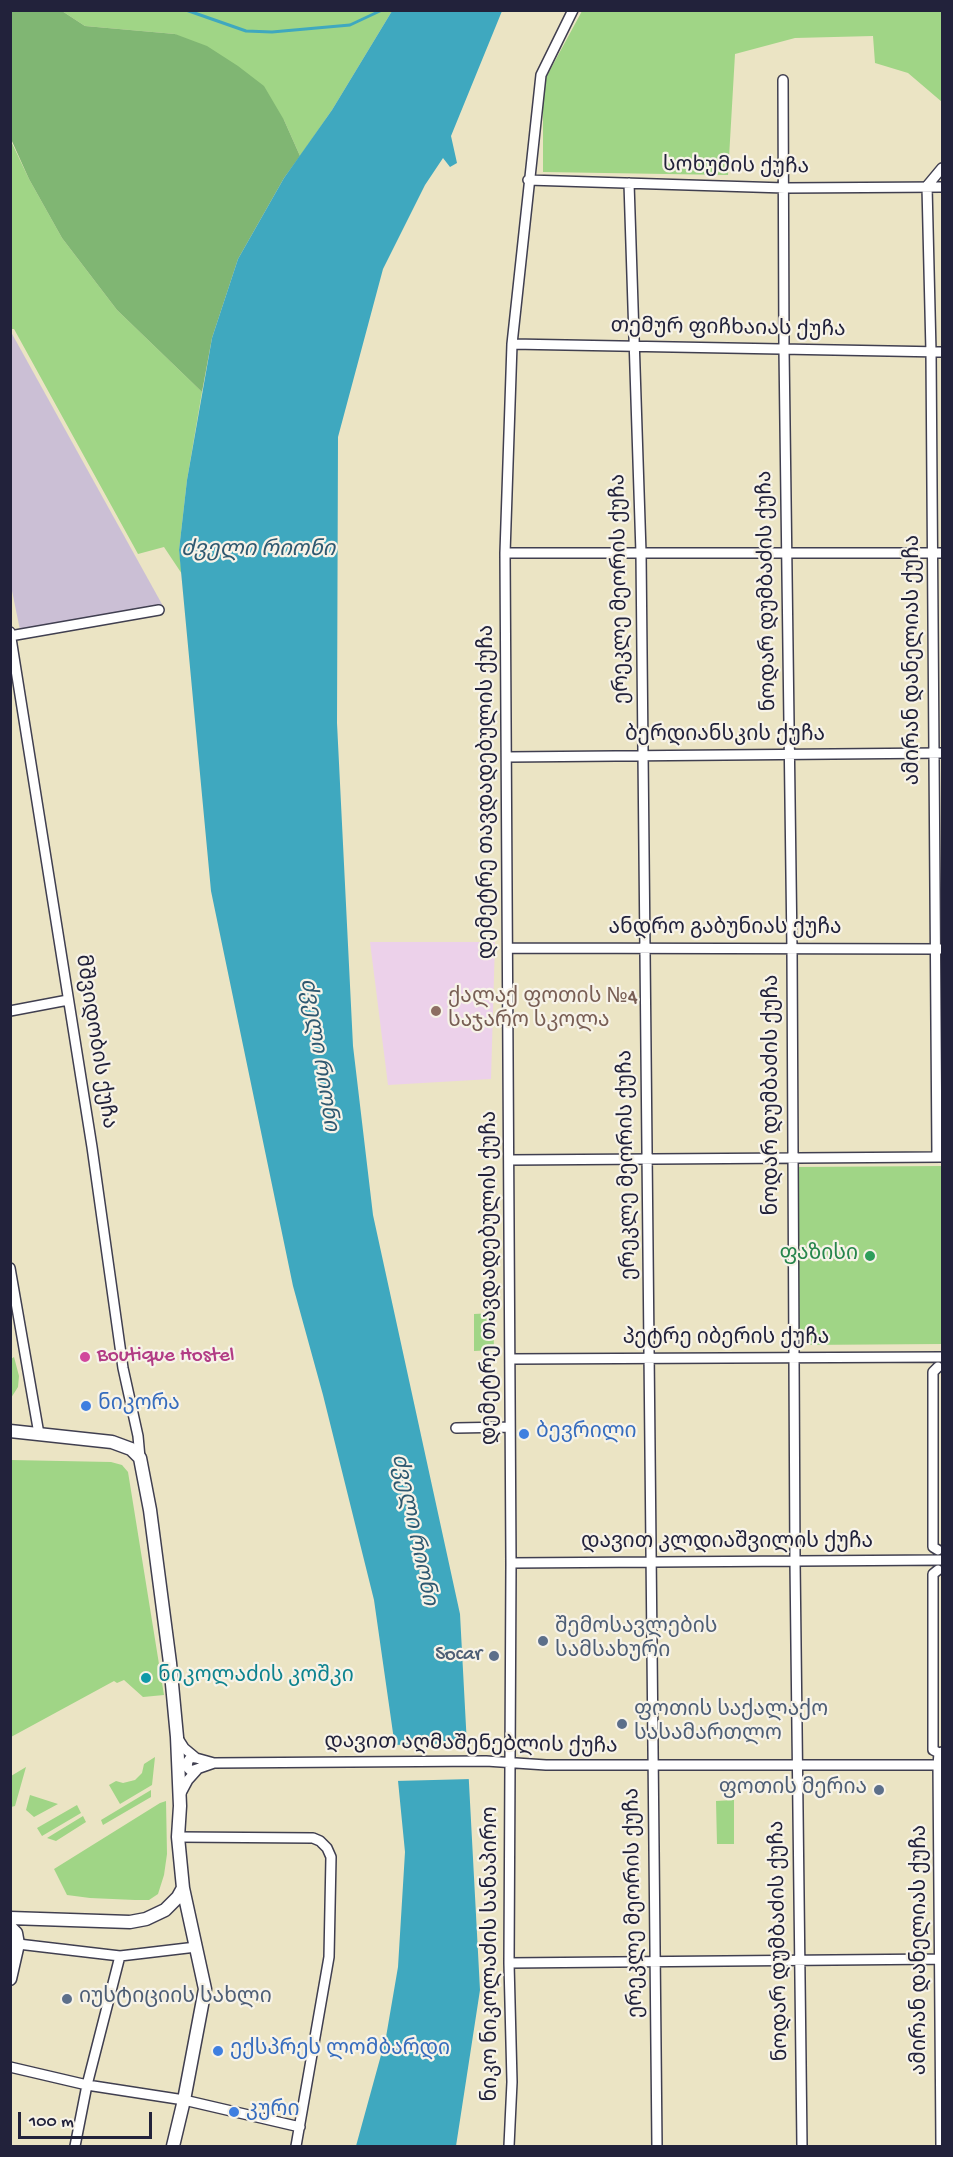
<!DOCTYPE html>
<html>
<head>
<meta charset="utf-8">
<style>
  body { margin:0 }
  #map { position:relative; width:953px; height:2157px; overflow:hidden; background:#ebe4c4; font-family:"Gochi Hand",sans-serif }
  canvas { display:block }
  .frame { position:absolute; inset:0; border:12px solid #22223b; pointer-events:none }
  .scale { position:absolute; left:18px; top:2112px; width:134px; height:27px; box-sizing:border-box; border:3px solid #22223b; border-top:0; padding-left:8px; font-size:18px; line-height:21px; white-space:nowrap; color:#22223b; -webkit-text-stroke:4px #f7f3e8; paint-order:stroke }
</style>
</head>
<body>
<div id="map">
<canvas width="953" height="2157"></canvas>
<div class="frame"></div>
<div class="scale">100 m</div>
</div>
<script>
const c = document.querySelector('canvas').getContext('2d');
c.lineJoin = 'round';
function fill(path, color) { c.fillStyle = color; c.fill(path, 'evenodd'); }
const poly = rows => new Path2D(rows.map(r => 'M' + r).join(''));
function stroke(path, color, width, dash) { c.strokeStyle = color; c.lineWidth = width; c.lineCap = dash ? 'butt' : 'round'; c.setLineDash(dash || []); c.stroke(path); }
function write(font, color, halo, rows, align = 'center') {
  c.font = font + ' "Gochi Hand","Noto Sans Georgian",sans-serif'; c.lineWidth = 4.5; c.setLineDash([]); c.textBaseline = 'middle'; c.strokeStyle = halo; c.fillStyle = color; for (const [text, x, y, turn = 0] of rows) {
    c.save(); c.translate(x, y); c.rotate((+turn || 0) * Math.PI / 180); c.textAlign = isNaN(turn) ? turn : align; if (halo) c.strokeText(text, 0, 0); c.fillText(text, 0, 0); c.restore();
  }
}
fill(poly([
  [370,942,495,942,491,1079,388,1085]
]), '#ecd1ea');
fill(poly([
  [10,333,11,332,163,606,20,630,10,581]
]), '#cbbfd5');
fill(poly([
  [62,11,392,11,332,110,300,156,284,120,175,34,85,26],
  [582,11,942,11,942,102,908,73,875,63,873,36,795,38,735,54,728,175,543,172,543,83],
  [10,139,29,179,62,238,117,310,202,392,187,480,179,550,182,574,164,547,138,554,14,329,11,329],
  [942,1166,942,1344,798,1345,797,1167],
  [493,1313,494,1350,474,1351,474,1314],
  [14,1357,19,1376,18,1387,11,1398,11,1359],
  [11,1460,111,1462,122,1465,128,1472,164,1695,143,1697,124,1680,117,1683,114,1681,11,1737],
  [155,1757,152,1785,120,1804,109,1785,116,1781,123,1783,135,1780,142,1773,144,1764],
  [26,1767,15,1806,11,1807,11,1776],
  [151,1790,151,1797,103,1825,101,1820],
  [30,1795,58,1804,34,1817,26,1810],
  [734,1800,734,1844,717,1844,716,1801],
  [166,1801,167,1854,164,1875,158,1894,149,1900,135,1900,90,1898,67,1895,54,1869,160,1803],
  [77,1805,81,1813,42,1836,37,1828],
  [83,1816,86,1822,56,1841,47,1838]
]), '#a0d586');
fill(poly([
  [10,11,62,11,85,26,175,34,207,46,238,66,264,86,284,120,300,156,284,178,238,259,212,338,202,392,117,310,62,238,29,179,11,139]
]), '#80b673');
fill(poly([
  [392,11,502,11,451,136,457,163,450,167,443,158,425,185,383,269,338,437,337,723,353,1046,373,1215,460,1614,480,1990,456,2146,356,2146,386,2037,398,1967,405,1852,394,1740,374,1600,323,1395,293,1286,211,891,179,550,187,480,212,338,238,259,284,178,332,110]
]), '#3fa8bf');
fill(poly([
  [470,1743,472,1779,395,1781,392,1745]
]), '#ebe4c4');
stroke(poly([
  [186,10,246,31,272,32,350,25,382,10]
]), '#3fa8bf', 3);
const minor = poly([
  [783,80,784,349,792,949,795,1561,802,2146],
  [528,180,785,188,942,187],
  [629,183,641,553,657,2146],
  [512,344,942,352],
  [505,553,942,553],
  [10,632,92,1147,123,1368,138,1436,140,1458],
  [10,636,159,610],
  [507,757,942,753],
  [508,948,942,949],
  [10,1011,68,1000],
  [937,1157,931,352,927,186,942,168],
  [509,1160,942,1157],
  [10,1268,39,1434],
  [510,1359,942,1357],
  [938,1367,933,1372,933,1547,938,1550],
  [456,1428,510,1427],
  [511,1563,942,1560],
  [938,1570,933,1574,933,1750,939,1753],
  [177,1737,184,1748,196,1758,214,1763,486,1761,546,1765,942,1765],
  [196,1758,191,1757,188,1761,187,1767,191,1771,214,1763],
  [180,1795,188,1780,197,1770],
  [178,1837,313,1838,320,1841,327,1848,331,1857,329,1957,296,2146],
  [18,1944,120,1956,196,1947],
  [509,1963,942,1959],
  [10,2067,87,2085,184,2100,300,2127],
  [75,2146,87,2085,120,1956],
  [509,2146,512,2082,509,1963,511,1563,505,553,512,344,541,75,573,10],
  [941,2146,938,1765,939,1753,942,1752]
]);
const major = poly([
  [10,1431,112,1442,131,1449,140,1458,150,1510,170,1663,177,1737,180,1806,178,1837,183,1888,205,1989,184,2100,173,2146],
  [10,1918,130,1922,146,1919,165,1910,178,1897,183,1888],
  [10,1927,16,1933,18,1944,10,1979]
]);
stroke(minor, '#403f50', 12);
stroke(major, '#403f50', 15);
stroke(minor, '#fff', 9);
stroke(major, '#fff', 12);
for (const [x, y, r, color] of [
  [436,1011,6,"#8d6e63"],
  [870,1256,6,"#2e9e5b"],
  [85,1357,6,"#d1479c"],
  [86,1406,6,"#3f7fe0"],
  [524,1434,6,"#3f7fe0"],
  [543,1641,6,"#5c6f8a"],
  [494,1656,6,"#5c6f8a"],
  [146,1678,6,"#0f9aa8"],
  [622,1724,6,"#5c6f8a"],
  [879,1790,6,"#5c6f8a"],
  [67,1999,6,"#5c6f8a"],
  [218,2051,6,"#3f7fe0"],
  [234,2112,6,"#3f7fe0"]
]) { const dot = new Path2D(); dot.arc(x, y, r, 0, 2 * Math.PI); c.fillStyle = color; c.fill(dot); stroke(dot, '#f7f3e8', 2); }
write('21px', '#22223b', '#f7f3e8', [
  ["სოხუმის ქუჩა",736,168,1],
  ["თემურ ფიჩხაიას ქუჩა",728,330,1],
  ["ერეკლე მეორის ქუჩა",622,589,-91],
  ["ნოდარ დუმბაძის ქუჩა",769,591,-91],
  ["ამირან დანელიას ქუჩა",915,660,-90],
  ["ბერდიანსკის ქუჩა",725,737],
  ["დემეტრე თავდადებულის ქუჩა",489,792,-90],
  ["ანდრო გაბუნიას ქუჩა",725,930],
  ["მშვიდობის ქუჩა",94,1042,81],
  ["ნოდარ დუმბაძის ქუჩა",774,1095,-90],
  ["ერეკლე მეორის ქუჩა",629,1165,-91],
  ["დემეტრე თავდადებულის ქუჩა",492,1278,-90],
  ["პეტრე იბერის ქუჩა",726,1340],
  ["დავით კლდიაშვილის ქუჩა",727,1544],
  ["დავით აღმაშენებლის ქუჩა",471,1746,1],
  ["ერეკლე მეორის ქუჩა",636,1903,-91],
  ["ნოდარ დუმბაძის ქუჩა",781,1941,-91],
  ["ამირან დანელიას ქუჩა",922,1950,-90],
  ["ნიკო ნიკოლაძის სანაპირო",493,1954,-90]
]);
write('21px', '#785e54', '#f7f3e8', [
  ["ქალაქ ფოთის №4",448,999],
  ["საჯარო სკოლა",448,1023]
], 'left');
write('21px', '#27864d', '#f7f3e8', [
  ["ფაზისი",858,1256]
], 'right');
write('21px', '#b23c85', '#f7f3e8', [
  ["Boutique Hostel",97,1357]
], 'left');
write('21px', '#366cbe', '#f7f3e8', [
  ["ნიკორა",98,1406],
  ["ბევრილი",536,1434],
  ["ექსპრეს ლომბარდი",230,2051],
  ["კური",246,2112]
], 'left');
write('21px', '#4e5e75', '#f7f3e8', [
  ["შემოსავლების",555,1629],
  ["სამსახური",555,1653],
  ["Socar",482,1656,"right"],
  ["ფოთის საქალაქო",634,1712],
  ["სასამართლო",634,1736],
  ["ფოთის მერია",867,1790,"right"],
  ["იუსტიციის სახლი",79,1999]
], 'left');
write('21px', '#0d838f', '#f7f3e8', [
  ["ნიკოლაძის კოშკი",158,1678]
], 'left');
write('italic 22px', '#2e5870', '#f7f3e8', [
  ["ძველი რიონი",258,552],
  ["ძველი რიონი",317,1055,81],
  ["ძველი რიონი",412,1530,78]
]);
</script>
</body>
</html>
